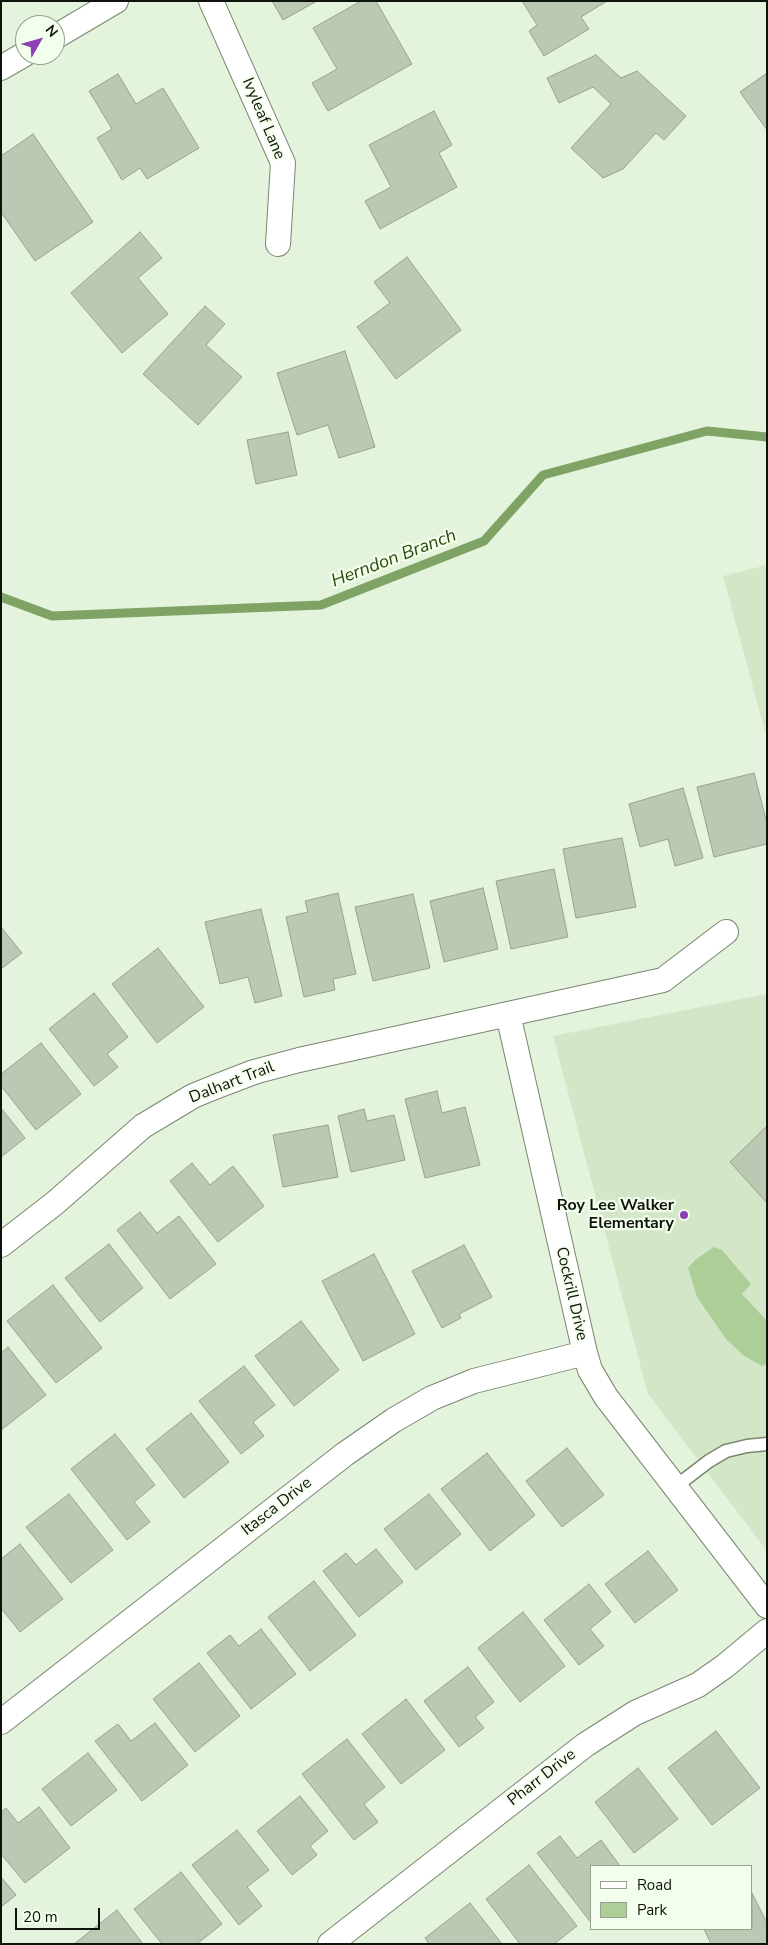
<!DOCTYPE html>
<html>
<head>
<meta charset="utf-8">
<style>
  body { margin:0 }
  #map { position:relative; width:768px; height:1945px; overflow:hidden; background:#e4f3db; font-family:"Nunito Sans",sans-serif }
  canvas { display:block }
  .frame { position:absolute; inset:0; border:2px solid #0e130b; pointer-events:none }
  .legend { position:absolute; left:590px; top:1865px; width:162px; height:65px; box-sizing:border-box; background:#f3ffec; border:1px solid #97a192; margin:0; padding:6px 9px; list-style:none; font-size:15px; color:#0e130b }
  .legend li { display:flex; align-items:center; gap:10px; height:25px }
  .legend b { width:25px; border:1px solid #97a192 }
  .north { position:absolute; left:15px; top:15px; width:50px; height:50px; box-sizing:border-box; background:#f3ffec; border:1px solid #97a192; border-radius:50%; rotate:52deg; font-size:14px; font-weight:700; line-height:20px; text-align:center; color:#0e130b }
  .north::after { content:''; display:block; margin:auto; width:18px; height:22px; background:#8d40b1; clip-path:polygon(50% 0,100% 100%,50% 72%,0 100%) }
  .scale { position:absolute; left:15px; top:1908px; width:85px; height:22px; box-sizing:border-box; border:2px solid #0e130b; border-top:0; padding-left:6px; font-size:15px; line-height:18px; white-space:nowrap; color:#0e130b; -webkit-text-stroke:4px #f3ffec; paint-order:stroke }
</style>
</head>
<body>
<div id="map">
<canvas width="768" height="1945"></canvas>
<div class="frame"></div>
<ul class="legend">
<li><b style="height:6px;background:#fff"></b>Road</li>
<li><b style="height:14px;background:#adcf97"></b>Park</li>
</ul>
<div class="north">N</div>
<div class="scale">20 m</div>
</div>
<script>
const c = document.querySelector('canvas').getContext('2d');
c.lineJoin = 'round';
function fill(path, color) { c.fillStyle = color; c.fill(path, 'evenodd'); }
const poly = rows => new Path2D(rows.map(r => 'M' + r).join(''));
function stroke(path, color, width, dash) { c.strokeStyle = color; c.lineWidth = width; c.lineCap = dash ? 'butt' : 'round'; c.setLineDash(dash || []); c.stroke(path); }
function write(font, color, halo, rows, align = 'center') {
  c.font = font + ' "Nunito Sans",sans-serif'; c.lineWidth = 4.5; c.setLineDash([]); c.textBaseline = 'middle'; c.strokeStyle = halo; c.fillStyle = color; for (const [text, x, y, turn = 0] of rows) {
    c.save(); c.translate(x, y); c.rotate((+turn || 0) * Math.PI / 180); c.textAlign = isNaN(turn) ? turn : align; if (halo) c.strokeText(text, 0, 0); c.fillText(text, 0, 0); c.restore();
  }
}
fill(poly([
  [767,565,767,739,723,576],
  [767,994,767,1551,648,1394,553,1036]
]), '#d4e6c8');
fill(poly([
  [714,1247,722,1250,751,1284,742,1294,767,1321,767,1363,762,1366,743,1355,726,1339,697,1297,688,1268,695,1260]
]), '#adcf97');
stroke(poly([
  [1,597,52,616,321,605,484,541,543,475,707,431,767,437]
]), '#7fa365', 9);
const building = poly([
  [272,1,317,1,283,20,272,1],
  [361,1,376,1,412,64,328,111,312,83,337,69,313,28,361,1],
  [522,1,607,1,581,17,589,29,544,56,529,31,537,25,522,1],
  [596,55,621,78,637,71,686,116,664,140,656,133,623,169,603,178,571,148,611,104,593,87,559,103,547,78,596,55],
  [767,73,767,130,740,92,767,73],
  [118,74,136,104,163,88,199,148,147,179,140,168,122,180,97,138,112,129,89,91,118,74],
  [434,111,452,145,439,153,457,187,380,229,365,201,391,187,369,145,434,111],
  [33,134,93,222,35,261,1,212,1,156,33,134],
  [140,232,162,258,138,278,168,314,122,353,71,293,140,232],
  [407,257,461,330,396,379,357,327,390,303,374,282,407,257],
  [205,306,225,324,206,345,242,377,198,425,143,374,205,306],
  [345,351,375,447,339,458,328,425,297,435,277,373,345,351],
  [288,432,297,475,256,484,247,440,288,432],
  [754,773,767,823,767,844,714,857,697,787,754,773],
  [683,788,703,858,675,866,668,839,640,847,629,804,683,788],
  [622,838,636,907,576,918,563,849,622,838],
  [554,869,568,937,511,949,496,881,554,869],
  [483,888,498,949,444,962,430,901,483,888],
  [338,893,356,974,333,979,335,990,304,997,286,917,308,912,305,901,338,893],
  [413,894,430,968,373,981,355,907,413,894],
  [261,909,282,996,255,1003,248,977,220,984,205,922,261,909],
  [1,927,22,953,1,969,1,927],
  [158,948,204,1007,157,1043,112,984,158,948],
  [94,993,128,1037,107,1054,118,1067,94,1086,49,1029,94,993],
  [41,1043,81,1094,36,1130,1,1086,1,1074,41,1043],
  [437,1091,442,1113,465,1107,480,1165,425,1178,405,1099,437,1091],
  [1,1108,25,1138,1,1157,1,1108],
  [364,1109,367,1121,394,1115,405,1160,351,1172,338,1116,364,1109],
  [328,1125,338,1177,283,1187,273,1135,328,1125],
  [767,1126,767,1203,730,1162,767,1126],
  [192,1163,210,1185,233,1166,264,1206,218,1242,170,1181,192,1163],
  [140,1212,157,1233,179,1216,216,1264,170,1299,117,1230,140,1212],
  [109,1244,143,1288,100,1322,65,1278,109,1244],
  [464,1245,492,1297,459,1314,461,1318,442,1328,412,1271,464,1245],
  [374,1254,415,1334,363,1361,322,1281,374,1254],
  [53,1285,102,1348,56,1383,7,1321,53,1285],
  [301,1321,339,1370,294,1406,255,1356,301,1321],
  [8,1347,46,1395,1,1430,1,1353,8,1347],
  [244,1366,275,1405,253,1422,264,1436,241,1454,199,1401,244,1366],
  [191,1413,229,1462,184,1498,146,1449,191,1413],
  [115,1434,155,1485,134,1502,150,1522,127,1540,71,1469,115,1434],
  [567,1448,604,1495,562,1527,526,1481,567,1448],
  [487,1453,535,1515,490,1551,441,1489,487,1453],
  [69,1494,113,1550,71,1583,26,1527,69,1494],
  [429,1494,461,1534,416,1570,384,1529,429,1494],
  [20,1544,63,1599,20,1632,1,1608,1,1559,20,1544],
  [376,1549,403,1582,359,1617,323,1571,346,1553,356,1565,376,1549],
  [648,1551,678,1590,635,1623,605,1584,648,1551],
  [314,1581,356,1635,310,1671,268,1617,314,1581],
  [589,1584,611,1612,590,1629,604,1646,579,1665,544,1620,589,1584],
  [523,1612,565,1666,520,1702,478,1648,523,1612],
  [261,1629,296,1674,251,1709,207,1653,230,1635,239,1646,261,1629],
  [199,1663,240,1716,195,1752,153,1699,199,1663],
  [468,1667,494,1702,475,1717,484,1728,459,1747,424,1701,468,1667],
  [406,1699,445,1750,401,1784,362,1734,406,1699],
  [155,1723,188,1765,142,1801,95,1741,118,1724,131,1741,155,1723],
  [716,1731,760,1788,712,1825,668,1768,716,1731],
  [347,1739,385,1787,364,1804,378,1822,354,1840,302,1774,347,1739],
  [88,1753,117,1790,71,1826,42,1789,88,1753],
  [638,1768,678,1819,634,1853,595,1802,638,1768],
  [300,1796,328,1831,310,1846,317,1855,292,1875,257,1831,300,1796],
  [39,1807,70,1848,25,1883,1,1854,1,1812,6,1808,18,1823,39,1807],
  [237,1830,269,1870,247,1887,262,1906,239,1925,192,1865,237,1830],
  [560,1836,577,1858,601,1840,620,1866,592,1866,592,1924,537,1853,560,1836],
  [529,1865,577,1926,554,1944,520,1944,486,1899,529,1865],
  [181,1872,222,1924,197,1944,162,1944,134,1909,181,1872],
  [1,1877,16,1895,1,1907,1,1877],
  [752,1893,767,1923,767,1944,711,1944,704,1929,752,1929,752,1893],
  [470,1903,502,1944,429,1944,425,1938,470,1903],
  [117,1910,143,1944,74,1944,117,1910]
]);
fill(building, '#bbc9b2');
stroke(building, '#96a38d', 1);
const lane = poly([
  [675,1487,709,1461,726,1451,747,1446,767,1444]
]);
const street = poly([
  [211,1,283,163,278,244],
  [55,37,116,1],
  [1,68,25,54],
  [508,1014,585,1353,590,1370,606,1397,767,1606],
  [1,1245,55,1203,143,1126,193,1096,215,1087,254,1072,299,1060,663,980,726,932],
  [1,1722,345,1454,394,1420,432,1398,474,1381,585,1353],
  [330,1944,585,1745,635,1713,698,1685,725,1666,767,1631]
]);
stroke(lane, '#7a8771', 15);
stroke(street, '#7a8771', 26);
stroke(lane, '#fff', 12);
stroke(street, '#fff', 24);
for (const [x, y, r, color] of [
  [684,1215,5,"#8d40b1"]
]) { const dot = new Path2D(); dot.arc(x, y, r, 0, 2 * Math.PI); c.fillStyle = color; c.fill(dot); stroke(dot, '#f3ffec', 2); }
write('16px', '#0e130b', '#f3ffec', [
  ["Ivyleaf Lane",263,119,67],
  ["Dalhart Trail",232,1083,-21],
  ["Cockrill Drive",571,1294,77],
  ["Itasca Drive",277,1507,-38],
  ["Pharr Drive",542,1778,-38]
]);
write('bold 16px', '#0e130b', '#f3ffec', [
  ["Roy Lee Walker",674,1206],
  ["Elementary",674,1224]
], 'right');
write('italic 18px', '#29480b', '#f3ffec', [
  ["Herndon Branch",394,559,-21]
]);
</script>
</body>
</html>
